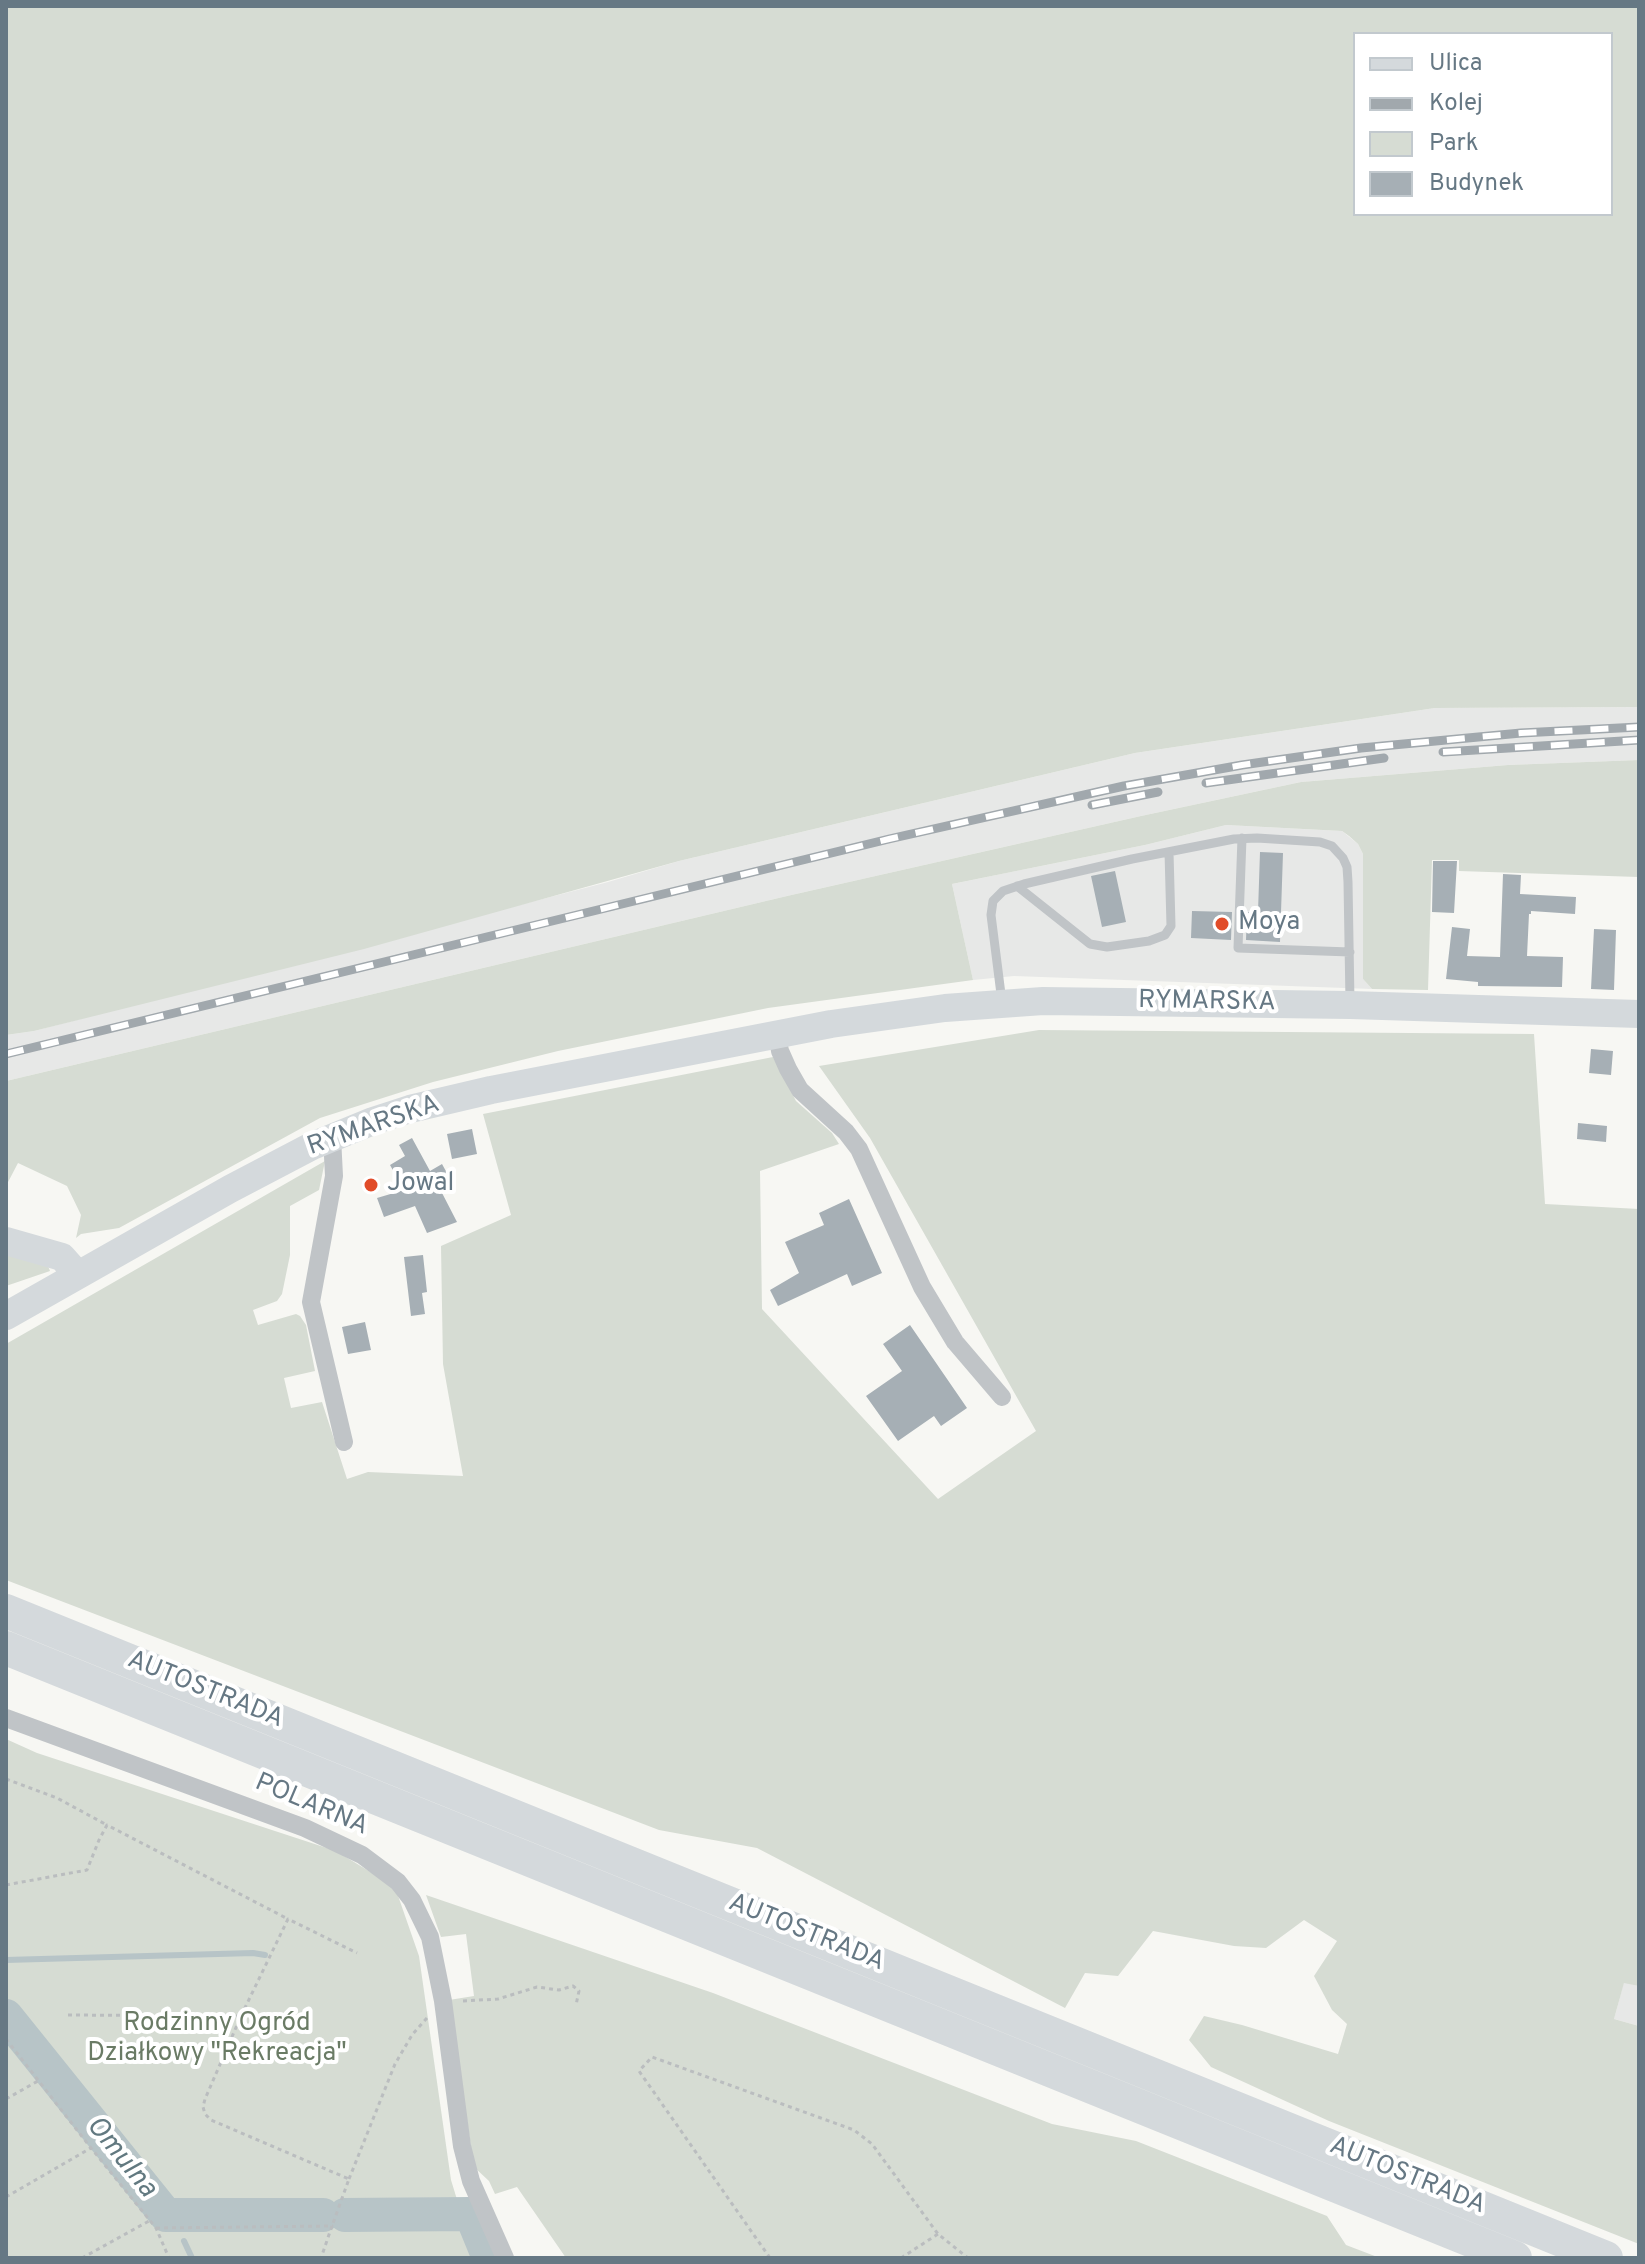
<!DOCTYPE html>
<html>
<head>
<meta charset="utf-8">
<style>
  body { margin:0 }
  #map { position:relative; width:1645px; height:2264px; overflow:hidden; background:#f7f7f3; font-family:Overpass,sans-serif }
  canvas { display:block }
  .frame { position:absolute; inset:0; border:8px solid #667884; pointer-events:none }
  .legend { position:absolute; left:1353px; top:32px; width:260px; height:184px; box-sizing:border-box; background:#fff; border:2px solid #c2c9ce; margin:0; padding:10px 14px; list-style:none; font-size:24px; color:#667884 }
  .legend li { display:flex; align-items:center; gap:16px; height:40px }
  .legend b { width:40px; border:2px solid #c2c9ce }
</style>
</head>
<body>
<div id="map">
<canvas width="1645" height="2264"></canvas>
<div class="frame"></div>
<ul class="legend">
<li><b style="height:10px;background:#d4d9dc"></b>Ulica</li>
<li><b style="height:10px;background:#a1a8ad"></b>Kolej</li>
<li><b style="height:22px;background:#d6dcd3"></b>Park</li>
<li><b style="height:22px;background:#a6afb5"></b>Budynek</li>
</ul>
</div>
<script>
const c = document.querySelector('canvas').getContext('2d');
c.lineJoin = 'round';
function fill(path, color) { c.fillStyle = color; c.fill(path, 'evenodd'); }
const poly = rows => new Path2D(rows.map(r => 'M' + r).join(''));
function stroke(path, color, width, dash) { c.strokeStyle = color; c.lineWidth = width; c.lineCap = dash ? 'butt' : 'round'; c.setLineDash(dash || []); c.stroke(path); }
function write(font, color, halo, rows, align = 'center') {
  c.font = font + ' Overpass,sans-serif'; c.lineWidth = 8; c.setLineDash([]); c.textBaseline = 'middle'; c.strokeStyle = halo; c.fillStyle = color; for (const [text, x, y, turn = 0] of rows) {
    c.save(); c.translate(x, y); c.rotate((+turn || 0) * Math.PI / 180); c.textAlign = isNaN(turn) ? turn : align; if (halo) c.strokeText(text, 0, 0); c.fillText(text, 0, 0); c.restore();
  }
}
fill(poly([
  [1639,707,1639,760,1508,765,1301,782,1141,816,787,896,6,1081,6,1035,34,1031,608,882,679,861,1135,753,1435,708],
  [1226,825,1342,831,1358,844,1363,854,1364,868,1363,979,1372,989,1014,976,973,980,952,884,1145,845],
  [1624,1982,1639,1986,1639,2026,1614,2019]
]), '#e7e8e7');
fill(poly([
  [6,6,1639,6,1639,707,1435,708,1135,753,679,861,364,949,34,1031,6,1035],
  [1355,34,1611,34,1611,214,1355,214],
  [1639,760,1638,877,1459,871,1459,860,1432,860,1428,990,1372,989,1363,979,1363,854,1358,844,1349,836,1342,831,1226,825,1145,845,952,884,973,980,768,1008,558,1051,433,1082,320,1118,119,1228,81,1234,76,1238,81,1215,67,1186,18,1163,6,1186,6,1081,787,896,1141,816,1301,782,1508,765],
  [1039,1030,1534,1034,1545,1204,1639,1209,1639,1986,1624,1983,1614,2019,1639,2026,1639,2244,1329,2121,1211,2067,1189,2040,1204,2016,1242,2025,1338,2054,1347,2024,1332,2010,1314,1976,1337,1941,1304,1920,1266,1948,1234,1946,1153,1931,1118,1976,1085,1973,1065,2008,757,1848,659,1830,6,1580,6,1344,325,1161,319,1190,290,1206,290,1255,282,1294,277,1301,253,1310,258,1325,296,1314,300,1316,306,1325,315,1371,284,1378,291,1408,322,1402,347,1479,368,1472,463,1476,443,1364,441,1246,511,1215,483,1114,773,1057,796,1101,832,1133,839,1144,760,1171,762,1309,938,1499,1036,1431,870,1138,819,1066],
  [6,1248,48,1266,50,1271,6,1286],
  [6,1739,37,1753,336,1851,395,1887,419,1956,451,2180,475,2258,6,2258],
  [426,1895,713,1993,1052,2124,1136,2141,1327,2216,1346,2245,1380,2258,566,2258,517,2187,495,2194,489,2181,474,2167,449,2000,474,1996,466,1934,441,1937]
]), '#d6dcd3');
stroke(poly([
  [6,1960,253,1953,265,1955],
  [166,2215,166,2216],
  [184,2241,192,2258]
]), '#b7c4c7', 6);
stroke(poly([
  [6,2016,166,2215,323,2215],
  [345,2215,471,2214,489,2258]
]), '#b7c4c7', 34);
fill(poly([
  [1260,852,1283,853,1280,942,1246,940,1247,912,1258,912],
  [1433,861,1457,861,1454,913,1432,912],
  [1115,871,1126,922,1102,927,1091,876],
  [1503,874,1521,875,1520,894,1576,897,1575,914,1531,911,1531,914,1529,914,1527,956,1563,957,1562,987,1478,986,1478,982,1446,979,1452,927,1470,929,1467,956,1500,957],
  [1192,911,1232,912,1231,940,1191,938],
  [1594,929,1616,930,1614,990,1591,989],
  [1591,1049,1613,1051,1611,1075,1589,1073],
  [1578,1123,1607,1126,1606,1142,1577,1139],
  [472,1129,477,1154,452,1159,447,1134],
  [412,1138,430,1171,442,1164,453,1184,441,1191,457,1222,427,1233,415,1206,384,1217,377,1198,404,1190,390,1165,405,1156,399,1145],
  [849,1199,882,1273,852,1286,847,1274,778,1306,770,1290,799,1273,785,1242,824,1225,819,1213],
  [423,1255,427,1292,422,1293,425,1314,411,1316,404,1257],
  [365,1322,371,1350,348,1354,342,1327],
  [910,1325,967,1408,941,1426,934,1416,898,1441,866,1396,902,1371,883,1344]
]), '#a6afb5');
stroke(poly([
  [6,1779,57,1798,107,1825],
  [6,1885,87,1870,99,1840,107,1825,288,1919],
  [463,2001,498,1999,537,1987,559,1990,573,1986,579,1991,576,2005],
  [68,2015,241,2016,205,2099,203,2107,205,2114,211,2120,349,2179,332,2226],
  [241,2016,288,1919,357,1953],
  [6,2039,91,2148],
  [6,2099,38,2081],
  [349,2179,395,2064,412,2035,427,2018],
  [6,2197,91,2148,156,2228,169,2258],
  [156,2228,332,2226,321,2258],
  [82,2258,149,2221],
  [770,2258,639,2071,652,2057,854,2130,872,2144,938,2234,968,2258],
  [901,2258,938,2234]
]), '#babdbf', 3, [4, 4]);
stroke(poly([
  [1242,838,1238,948,1350,952],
  [1017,886,1090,944,1107,947,1149,941,1165,935,1171,926,1169,852],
  [1002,1002,991,915,993,901,1003,891,1024,884,1132,859,1234,839,1257,838,1320,842,1332,846,1343,858,1347,867,1348,882,1350,1002]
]), '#c0c4c7', 9);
stroke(poly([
  [777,1034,780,1051,788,1069,800,1090,846,1132,859,1149,922,1287,955,1342,1002,1397],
  [332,1137,334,1176,311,1302,344,1442],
  [6,1718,305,1828,362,1855,398,1882,412,1900,430,1937,443,2001,462,2146,471,2181,505,2258]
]), '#c0c4c7', 18);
stroke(poly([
  [6,1241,62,1257,78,1275],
  [6,1316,230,1189,312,1146,373,1121,410,1109,491,1090,831,1024,945,1008,1043,1001,1350,1005,1639,1014]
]), '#d4d9dc', 28);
stroke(poly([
  [6,1611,1606,2258],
  [6,1648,1515,2258]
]), '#d4d9dc', 34);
const rail = poly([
  [1443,752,1639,740],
  [1206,783,1384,758],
  [1092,805,1158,792],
  [6,1054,889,839,1124,786,1242,765,1361,748,1521,733,1639,727]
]);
stroke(rail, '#a1a8ad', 9);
stroke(rail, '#fff', 6, [18]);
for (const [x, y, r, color] of [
  [1222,924,8,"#e14c29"],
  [371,1185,8,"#e14c29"]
]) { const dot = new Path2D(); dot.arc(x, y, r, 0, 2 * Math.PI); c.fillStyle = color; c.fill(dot); stroke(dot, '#fff', 3); }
write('26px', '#667884', '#fff', [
  ["Moya",1238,924],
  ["Jowal",387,1185]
], 'left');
write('26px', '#667884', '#fff', [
  ["RYMARSKA",1207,1003,1],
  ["RYMARSKA",374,1127,-19],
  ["AUTOSTRADA",205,1691,22],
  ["POLARNA",311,1806,23],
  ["AUTOSTRADA",806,1934,22],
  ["AUTOSTRADA",1407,2177,22]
]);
write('26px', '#6a7b65', '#fff', [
  ["Rodzinny Ogród",217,2025],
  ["Działkowy \"Rekreacja\"",217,2055]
]);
write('italic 28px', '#627980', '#fff', [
  ["Omulna",120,2158,51]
]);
</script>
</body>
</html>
